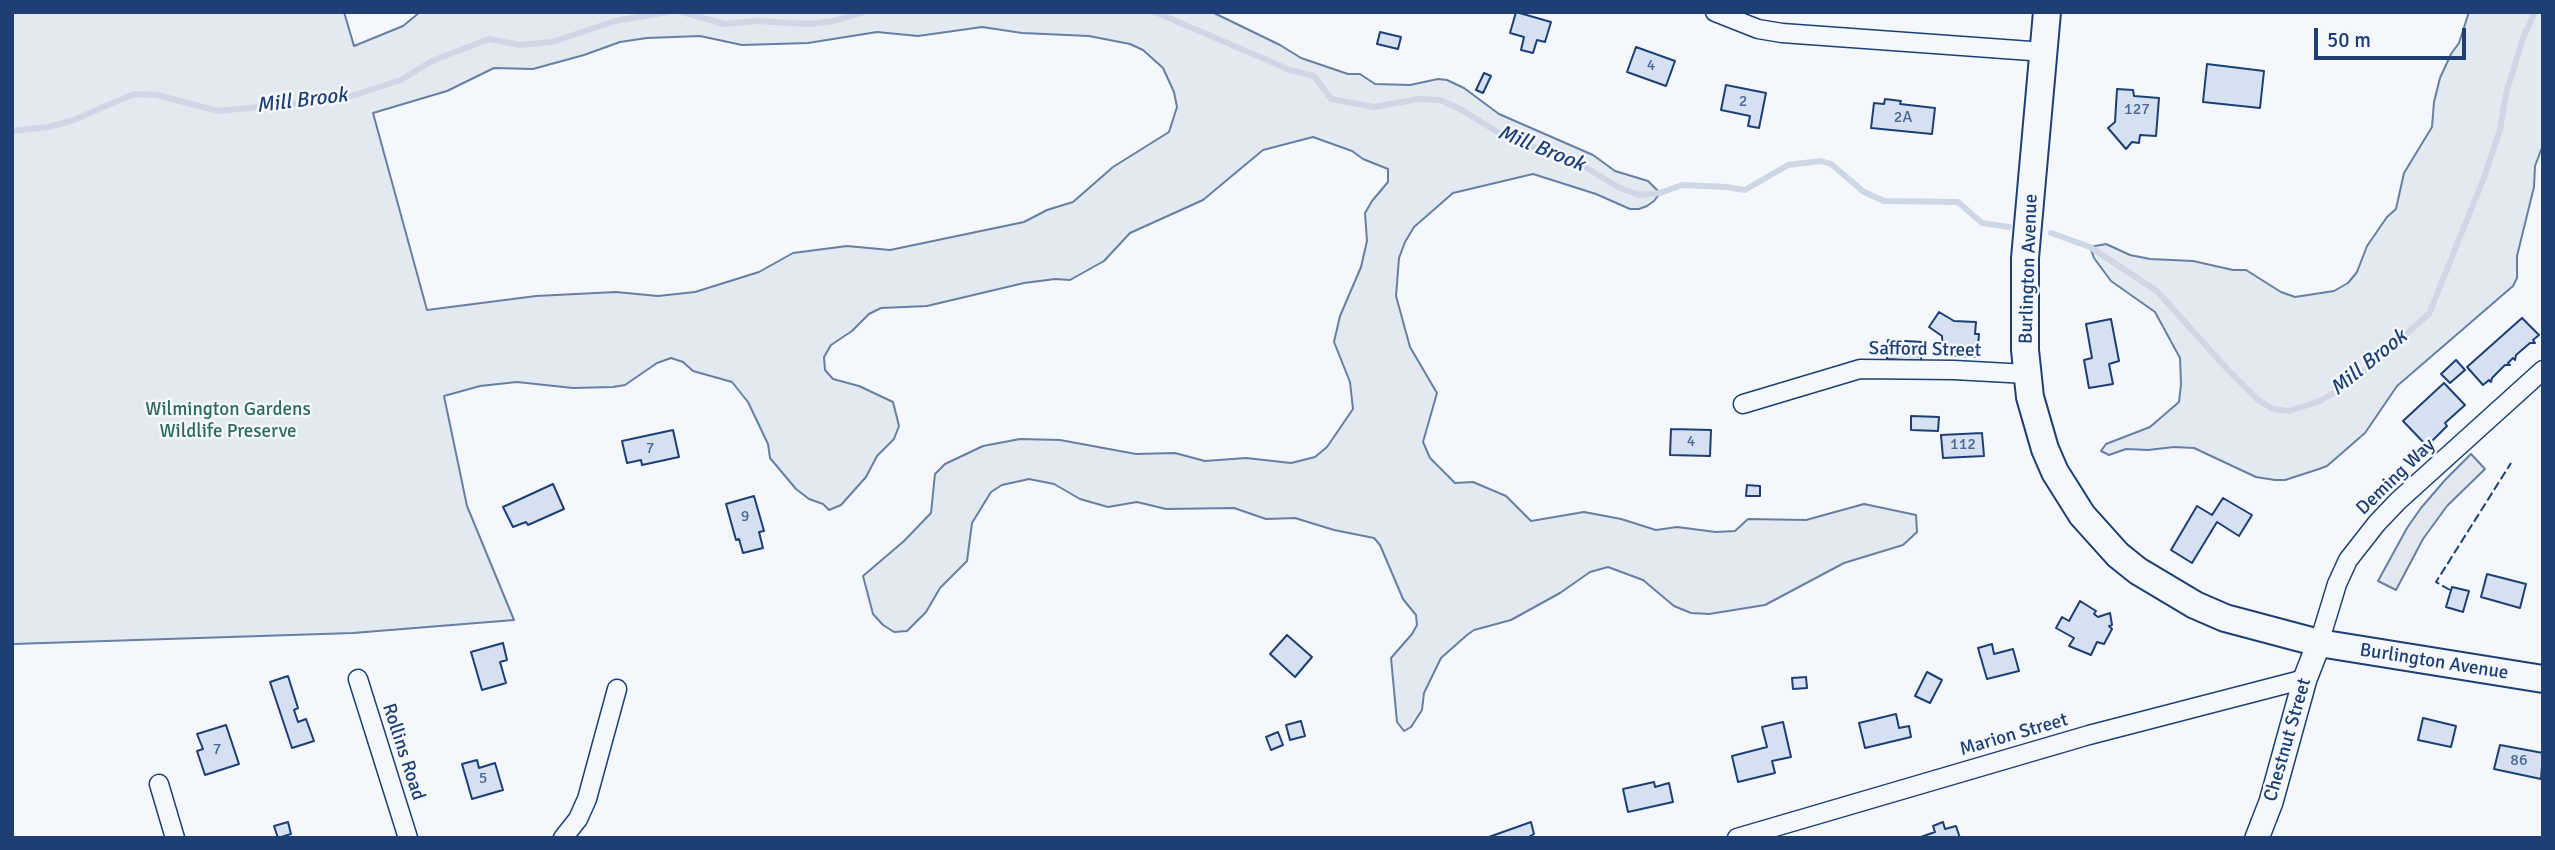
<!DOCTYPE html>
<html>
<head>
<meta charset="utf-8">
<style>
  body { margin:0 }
  #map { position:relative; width:2555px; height:850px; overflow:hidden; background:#f4f7fb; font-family:Signika,sans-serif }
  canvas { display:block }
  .frame { position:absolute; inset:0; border:14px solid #1d3f73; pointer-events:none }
  .scale { position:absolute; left:2314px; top:28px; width:152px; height:32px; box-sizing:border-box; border:4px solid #1d3f73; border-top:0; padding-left:9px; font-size:21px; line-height:24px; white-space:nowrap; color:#1d3f73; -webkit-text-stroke:5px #f4f7fb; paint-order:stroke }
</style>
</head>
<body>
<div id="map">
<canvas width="2555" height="850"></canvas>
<div class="frame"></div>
<div class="scale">50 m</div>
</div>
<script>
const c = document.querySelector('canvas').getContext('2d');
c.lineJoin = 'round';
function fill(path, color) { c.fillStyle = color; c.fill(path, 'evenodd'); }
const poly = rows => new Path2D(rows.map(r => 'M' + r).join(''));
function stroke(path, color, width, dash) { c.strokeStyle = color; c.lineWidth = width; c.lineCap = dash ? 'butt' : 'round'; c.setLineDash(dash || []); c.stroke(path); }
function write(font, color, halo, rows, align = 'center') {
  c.font = font + ' Signika,sans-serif'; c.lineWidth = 5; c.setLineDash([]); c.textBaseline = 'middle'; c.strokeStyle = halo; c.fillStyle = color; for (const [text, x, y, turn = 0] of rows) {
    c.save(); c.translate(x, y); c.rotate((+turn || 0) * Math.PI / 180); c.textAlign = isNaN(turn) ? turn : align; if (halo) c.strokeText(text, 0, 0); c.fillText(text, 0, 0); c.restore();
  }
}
const green = poly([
  [12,12,344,12,354,46,403,26,420,12,1212,12,1280,45,1301,58,1348,74,1360,74,1375,84,1410,85,1438,79,1447,80,1464,88,1499,114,1593,155,1615,171,1648,181,1660,193,1654,201,1647,206,1639,209,1630,209,1596,194,1533,174,1453,193,1414,227,1405,242,1399,258,1396,296,1410,347,1437,393,1423,442,1430,458,1455,483,1473,482,1506,496,1531,521,1584,512,1621,519,1656,530,1677,527,1716,532,1735,531,1748,519,1806,520,1864,504,1916,515,1917,532,1903,545,1844,563,1765,605,1709,614,1691,613,1674,606,1643,580,1608,567,1590,572,1560,593,1511,620,1474,630,1467,635,1441,658,1424,693,1422,710,1411,727,1404,731,1397,722,1391,658,1412,634,1417,625,1416,615,1403,599,1380,545,1374,538,1334,530,1295,518,1266,519,1234,508,1166,509,1137,502,1108,507,1080,499,1054,484,1029,479,1002,485,991,492,972,523,967,561,940,588,926,612,907,631,894,632,883,625,873,614,863,576,904,541,931,513,935,474,945,464,983,446,1020,439,1060,440,1136,454,1175,453,1205,461,1246,458,1291,463,1315,457,1327,447,1353,409,1350,382,1334,342,1340,316,1361,267,1367,241,1365,213,1372,201,1388,182,1388,169,1363,159,1352,151,1313,137,1263,150,1203,200,1130,233,1104,261,1070,280,1055,279,1024,283,927,306,881,308,869,314,852,331,831,345,824,357,825,370,833,379,859,386,893,402,899,426,894,439,877,456,866,477,841,505,829,510,823,504,809,499,796,489,770,458,768,444,748,402,732,382,693,371,683,362,671,358,657,363,625,385,613,387,573,388,517,382,480,386,444,396,467,506,514,620,353,633,13,644,12,12],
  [982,27,1022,33,1089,36,1130,44,1143,50,1163,68,1174,92,1177,107,1169,132,1113,167,1073,202,1047,210,1024,222,890,250,847,246,793,253,759,272,695,292,658,296,616,292,536,296,427,310,373,113,447,91,494,68,533,69,584,55,620,42,647,38,700,36,742,45,808,43,877,32,918,36,982,27],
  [2469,12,2543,12,2543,145,2535,166,2534,187,2517,256,2517,278,2513,286,2397,386,2365,433,2327,466,2319,469,2285,480,2275,480,2256,477,2194,448,2174,447,2148,450,2126,449,2109,455,2101,451,2106,444,2150,427,2179,402,2181,384,2180,358,2155,312,2111,281,2094,258,2090,247,2106,244,2130,255,2150,259,2193,261,2233,270,2246,270,2281,292,2295,297,2334,291,2348,283,2357,272,2367,246,2387,217,2396,209,2404,173,2432,127,2434,102,2440,78,2451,54,2459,43,2469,12]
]);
fill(green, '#e3e9f0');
stroke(green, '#687fa3', 2);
const parking = poly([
  [2471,454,2485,469,2447,506,2423,539,2396,590,2378,581,2407,528,2421,508,2445,480,2471,454]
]);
fill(parking, '#e3e8f0');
stroke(parking, '#687fa3', 2);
stroke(poly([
  [682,12,724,24,756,21,809,24,834,21,864,12],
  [1155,12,1290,70,1314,76,1331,99,1374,107,1419,99,1440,100,1460,109,1517,144,1560,152,1618,187,1639,195,1660,193,1682,185,1727,187,1745,190,1788,165,1821,161,1831,164,1864,192,1884,201,1958,202,1982,223,2009,227],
  [12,131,48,127,71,121,134,94,157,95,218,111,342,99,401,80,432,61,489,39,520,45,552,42,615,21,667,12],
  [2051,233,2090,247,2157,291,2228,370,2258,400,2273,409,2289,411,2320,401,2348,385,2429,314,2483,180,2500,130,2506,94,2523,38,2535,12]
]), '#cfd7e4', 6);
const building = poly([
  [1516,12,1551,22,1545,42,1537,40,1533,53,1521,50,1524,37,1510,33,1516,12],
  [1380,32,1401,37,1398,49,1377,44,1380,32],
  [1636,47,1675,61,1666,86,1627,72,1636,47],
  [2207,64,2264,71,2260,108,2203,102,2207,64],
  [1484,73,1491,76,1483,93,1476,90,1484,73],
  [1726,85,1766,93,1759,128,1748,126,1750,116,1721,110,1726,85],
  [2117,89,2133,90,2134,96,2159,98,2156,136,2140,135,2139,143,2132,142,2126,149,2108,128,2115,122,2117,89],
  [1885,99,1901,101,1900,104,1935,108,1932,134,1871,128,1874,103,1884,104,1885,99],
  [1939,312,1954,321,1976,322,1975,334,1979,334,1977,357,1943,355,1942,336,1929,327,1939,312],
  [2522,318,2539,335,2533,340,2535,343,2530,343,2516,355,2515,360,2513,358,2508,363,2510,365,2505,365,2492,378,2491,382,2489,380,2483,385,2467,367,2522,318],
  [2111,319,2119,361,2109,364,2113,384,2089,388,2084,360,2092,358,2086,324,2111,319],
  [1888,340,1922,342,1921,361,1887,359,1888,340],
  [2456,360,2465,370,2450,383,2441,374,2456,360],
  [2444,383,2465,405,2445,423,2447,426,2427,446,2403,421,2444,383],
  [1911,416,1939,417,1938,431,1911,430,1911,416],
  [1671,429,1711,430,1710,456,1670,455,1671,429],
  [673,430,679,457,642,465,641,460,627,463,622,441,673,430],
  [1982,433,1984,456,1943,458,1941,435,1982,433],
  [553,484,564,509,528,525,526,522,513,527,503,507,553,484],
  [1747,485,1760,486,1760,496,1746,496,1747,485],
  [754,496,764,531,759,532,763,548,743,553,739,539,736,540,726,504,754,496],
  [2223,498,2252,515,2239,536,2217,522,2192,563,2171,550,2197,506,2212,515,2223,498],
  [2487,574,2526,584,2520,608,2481,597,2487,574],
  [2452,587,2469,591,2463,612,2446,607,2452,587],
  [2080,601,2096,611,2094,614,2098,617,2110,613,2112,625,2109,626,2112,629,2104,644,2097,642,2091,655,2069,646,2074,638,2056,628,2062,617,2069,621,2080,601],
  [1287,635,1312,657,1295,677,1270,654,1287,635],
  [503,643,507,660,500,662,506,683,482,690,471,652,503,643],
  [1992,644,1994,654,2013,649,2019,671,1987,679,1978,648,1992,644],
  [1927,672,1942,680,1930,703,1915,696,1927,672],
  [288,676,298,708,294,710,298,722,306,719,314,741,292,748,270,682,288,676],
  [1806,677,1807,688,1793,689,1792,678,1806,677],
  [1896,714,1899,728,1909,726,1911,737,1865,748,1859,723,1896,714],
  [2423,718,2456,726,2451,747,2418,740,2423,718],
  [1301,721,1305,736,1290,740,1286,725,1301,721],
  [1783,722,1791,757,1772,761,1775,773,1738,782,1732,756,1767,747,1762,727,1783,722],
  [226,725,239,764,205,775,197,751,203,749,197,734,226,725],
  [1278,732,1283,745,1271,750,1266,737,1278,732],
  [2500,745,2543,753,2541,779,2494,769,2500,745],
  [477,760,479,768,495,763,503,790,472,799,462,764,477,760],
  [1654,782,1655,787,1669,783,1673,802,1628,812,1623,789,1654,782],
  [288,822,291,834,278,838,274,826,288,822],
  [1531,822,1534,834,1527,838,1486,838,1531,822],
  [1943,822,1945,829,1956,826,1960,838,1918,838,1935,832,1933,826,1943,822]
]);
fill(building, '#d5e0f0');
stroke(building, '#1d3f73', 2);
const minor = poly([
  [1715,12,1758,29,1782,33,2045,52],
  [1743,404,1860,369,1954,370,2027,374],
  [2319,643,2337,584,2348,560,2377,523,2398,501,2543,370],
  [358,679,408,838],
  [159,784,175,838],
  [563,838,578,819,587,799,617,689],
  [1737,838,2089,735,2305,679]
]);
const tertiary = poly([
  [2257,838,2271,802,2305,679,2319,643]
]);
const secondary = poly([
  [2047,12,2025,258,2025,350,2030,397,2045,449,2055,472,2082,515,2118,555,2138,571,2195,605,2225,618,2319,643,2543,679]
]);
stroke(minor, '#1d3f73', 21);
stroke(tertiary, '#1d3f73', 26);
stroke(secondary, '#1d3f73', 30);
stroke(minor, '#f4f7fb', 18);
stroke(tertiary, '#f4f7fb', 23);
stroke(secondary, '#f4f7fb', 26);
stroke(poly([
  [2450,590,2436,582,2511,463]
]), '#1d3f73', 2, [9, 3.5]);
write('16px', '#4b6792', null, [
  ["4",1651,66],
  ["2",1743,102],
  ["127",2137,110],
  ["2A",1903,118],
  ["4",1691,442],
  ["112",1963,445],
  ["7",650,449],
  ["9",745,517],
  ["7",217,750],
  ["86",2519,761],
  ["5",483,779]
]);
write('19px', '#1d3f73', '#f4f7fb', [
  ["Burlington Avenue",2029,269,-88],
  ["Safford Street",1925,350,1],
  ["Deming Way",2396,477,-44],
  ["Burlington Avenue",2434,662,9],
  ["Marion Street",2014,735,-16],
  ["Chestnut Street",2288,740,-74],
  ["Rollins Road",403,752,72]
]);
write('19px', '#2c6c60', '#f4f7fb', [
  ["Wilmington Gardens",228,410],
  ["Wildlife Preserve",228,432]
]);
write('italic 21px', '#1d3f73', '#f4f7fb', [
  ["Mill Brook",302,101,-7],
  ["Mill Brook",1541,149,22],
  ["Mill Brook",2369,363,-39]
]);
</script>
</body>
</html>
